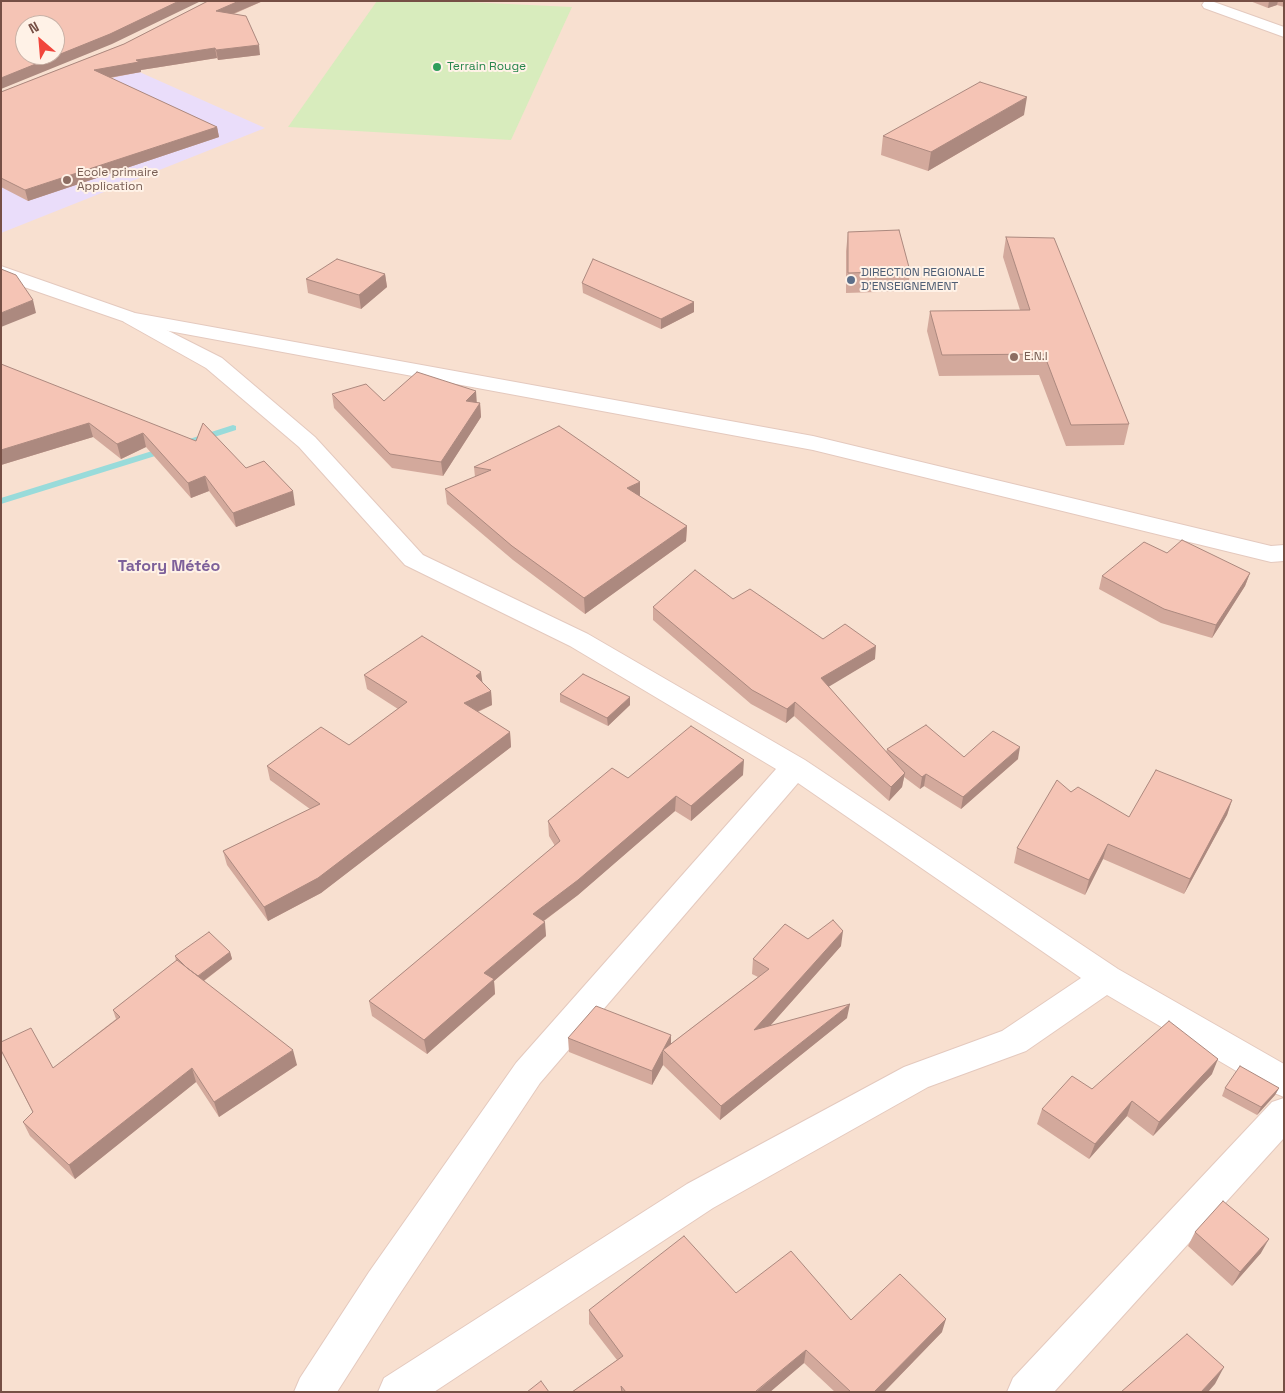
<!DOCTYPE html>
<html>
<head>
<meta charset="utf-8">
<style>
  body { margin:0 }
  #map { position:relative; width:1285px; height:1393px; overflow:hidden; background:#feede0; font-family:"Space Grotesk",sans-serif }
  canvas { display:block }
  .frame { position:absolute; inset:0; border:2px solid #764f45; pointer-events:none }
  .north { position:absolute; left:15px; top:15px; width:50px; height:50px; box-sizing:border-box; background:#fff2e7; border:1px solid #c8b1a6; border-radius:50%; rotate:333deg; font-size:14px; font-weight:700; line-height:20px; text-align:center; color:#764f45 }
  .north::after { content:''; display:block; margin:auto; width:18px; height:22px; background:#f1453b; clip-path:polygon(50% 0,100% 100%,50% 72%,0 100%) }
</style>
</head>
<body>
<div id="map">
<canvas width="1285" height="1393"></canvas>
<div class="frame"></div>
<div class="north">N</div>
</div>
<script>
const c = document.querySelector('canvas').getContext('2d');
c.lineJoin = 'round';
function fill(path, color) { c.fillStyle = color; c.fill(path, 'evenodd'); }
const poly = rows => new Path2D(rows.map(r => 'M' + r).join(''));
function stroke(path, color, width, dash) { c.strokeStyle = color; c.lineWidth = width; c.lineCap = dash ? 'butt' : 'round'; c.setLineDash(dash || []); c.stroke(path); }
function write(font, color, halo, rows, align = 'center') {
  c.font = font + ' "Space Grotesk",sans-serif'; c.lineWidth = 4; c.setLineDash([]); c.textBaseline = 'middle'; c.strokeStyle = halo; c.fillStyle = color; for (const [text, x, y, turn = 0] of rows) {
    c.save(); c.translate(x, y); c.rotate((+turn || 0) * Math.PI / 180); c.textAlign = isNaN(turn) ? turn : align; if (halo) c.strokeText(text, 0, 0); c.fillText(text, 0, 0); c.restore();
  }
}
fill(poly([
  [1,1,1284,1,1284,1392,1,1392],
  [25,25,55,25,55,55,25,55]
]), '#f8e0d0');
fill(poly([
  [135,70,265,128,1,233,1,117]
]), '#eaddfa');
fill(poly([
  [377,1,445,1,572,7,511,140,288,127]
]), '#d8ecbd');
fill(poly([
  [233,425,236,426,236,430,180,448,175,445,177,443,233,425],
  [165,447,168,448,168,452,1,504,1,498,165,447]
]), '#99dbda');
const minor = poly([
  [1204,2,1214,2,1284,27,1284,37,1204,8,1202,5,1204,2],
  [131,312,222,358,315,437,423,555,588,634,805,760,1118,969,1284,1064,1284,1097,1272,1092,1107,995,1026,1051,928,1087,713,1208,434,1392,378,1392,384,1378,687,1184,904,1067,1002,1031,1081,978,798,783,540,1083,397,1298,337,1392,294,1392,300,1378,369,1272,516,1063,776,769,570,646,405,565,299,447,206,368,124,322,121,318,124,314,131,312],
  [1284,1098,1284,1138,1054,1392,1007,1392,1013,1378,1272,1102,1284,1098]
]);
const tertiary = poly([
  [1,266,135,313,813,436,1271,546,1284,545,1284,561,1271,562,813,450,131,324,1,279,1,266]
]);
stroke(minor, '#e4c9be', 2);
stroke(tertiary, '#e4c9be', 2);
fill(minor, '#fff');
fill(tertiary, '#fff');
fill(poly([
  [208,1,263,1,234,14,260,55,218,60,217,58,141,70,141,72,110,78,217,127,219,137,28,201,1,187,1,92,124,44],
  [1250,1,1284,1,1284,7,1277,5,1268,8],
  [1024,115,928,171,881,155,883,136],
  [848,232,910,271,908,291,846,293,846,251],
  [1006,237,1129,424,1124,445,1066,446,1039,375,939,376,927,331,930,311,1020,310,1003,257],
  [385,274,387,287,361,309,308,293,306,279],
  [582,283,694,302,694,312,661,329,583,293],
  [1,364,246,468,295,505,236,527,209,491,191,498,146,447,121,459,93,437,1,465],
  [332,394,384,401,477,402,480,403,481,417,443,476,392,468,334,408],
  [474,467,640,496,640,497,687,526,686,541,585,614,513,560,447,504,445,489,475,477],
  [1167,553,1250,573,1245,586,1212,638,1161,623,1099,589,1102,576],
  [733,599,823,639,875,659,828,686,886,752,887,749,964,757,1018,759,961,809,924,786,920,789,904,777,902,787,889,801,794,716,786,723,751,704,653,620,653,607],
  [364,675,482,683,491,691,492,705,478,712,510,732,511,747,321,893,268,921,227,865,223,851,310,809,270,780,267,766,349,745,398,709,367,689],
  [560,694,630,705,608,726,560,702],
  [743,775,691,821,675,811,578,895,544,921,546,936,494,981,495,994,427,1054,372,1016,369,1001,555,846,549,836,548,821,628,778],
  [1071,792,1129,817,1232,800,1227,815,1184,894,1103,859,1085,895,1014,863,1017,848],
  [808,939,841,946,770,1026,847,1018,720,1120,663,1065,652,1085,569,1052,568,1038,671,1035,671,1044,758,977,752,974,753,959],
  [230,952,232,959,204,981,297,1065,219,1117,196,1082,75,1179,30,1136,23,1122,33,1113,1,1051,53,1068,116,1019,113,1010,176,961,175,956],
  [1212,1074,1153,1136,1127,1116,1089,1159,1037,1124,1042,1109,1092,1089],
  [1225,1088,1279,1088,1275,1095,1257,1115,1222,1096],
  [1195,1232,1261,1253,1232,1286,1188,1246],
  [736,1293,851,1320,942,1332,884,1392,835,1392,804,1363,770,1392,572,1392,617,1360,589,1324,589,1310]
]), '#d3a99c');
fill(poly([
  [179,1,201,1,112,44,1,89,1,78],
  [239,1,263,1,218,20,216,11],
  [1269,1,1278,1,1277,5,1268,8],
  [259,45,260,55,218,60,216,50],
  [215,48,217,58,141,70,141,72,96,80,94,70,136,60],
  [1027,97,1024,115,928,171,931,152],
  [217,127,219,137,28,201,25,190],
  [385,274,387,287,361,309,359,295],
  [33,300,36,313,1,327,1,313],
  [694,302,694,312,661,329,661,319],
  [476,391,477,405,466,401],
  [480,403,481,417,443,476,441,462],
  [89,423,93,437,1,465,1,450],
  [143,433,146,447,121,459,117,444],
  [205,476,209,491,191,498,188,483],
  [640,482,640,496,627,503,627,488],
  [293,491,295,505,236,527,233,513],
  [687,526,686,541,585,614,584,598],
  [1250,573,1245,586,1212,638,1216,625],
  [876,646,875,659,820,692,821,678],
  [481,672,483,686,476,676],
  [491,691,492,705,465,717,464,703],
  [630,697,630,705,608,726,607,718],
  [795,702,794,716,786,723,787,709],
  [510,732,511,747,321,893,268,921,264,907],
  [1020,747,1018,759,961,809,963,797],
  [744,760,743,775,691,821,691,806],
  [905,773,902,787,889,801,891,787],
  [926,774,924,786,920,789,922,777],
  [676,796,675,811,578,895,534,928,533,914],
  [1232,800,1227,815,1184,894,1190,879],
  [1108,844,1103,859,1085,895,1089,880],
  [545,922,546,936,494,981,495,994,427,1054,424,1040,484,973],
  [843,931,841,946,753,1045,754,1030],
  [230,952,232,959,198,985,196,978],
  [850,1004,847,1018,720,1120,721,1106],
  [671,1035,671,1049,663,1050],
  [293,1050,297,1065,219,1117,214,1102],
  [663,1050,663,1065,652,1085,652,1071],
  [1218,1059,1212,1074,1153,1136,1159,1122],
  [192,1068,196,1082,75,1179,69,1165],
  [1279,1088,1275,1095,1257,1115,1261,1107],
  [1132,1101,1127,1116,1089,1159,1095,1144],
  [1269,1239,1261,1253,1232,1286,1240,1272],
  [946,1319,942,1332,884,1392,874,1392],
  [806,1350,804,1363,770,1392,756,1392],
  [1224,1367,1215,1384,1208,1392,1201,1392]
]), '#ac897f');
const building = poly([
  [1,1,179,1,110,34,1,78,1,1],
  [25,25,55,25,55,55,25,55,25,25],
  [208,1,239,1,216,11,246,16,259,45,216,50,215,48,136,60,139,62,94,70,217,127,25,190,1,178,1,92,124,44,208,1],
  [980,82,1027,97,931,152,883,136,980,82],
  [899,230,910,271,848,273,848,232,899,230],
  [1006,237,1054,238,1129,424,1071,425,1044,354,942,355,930,311,1030,310,1006,237],
  [337,259,385,274,359,295,306,279,337,259],
  [593,259,694,302,661,319,582,283,593,259],
  [1,269,16,275,33,300,1,313,1,269],
  [1,364,196,441,203,423,246,468,264,461,293,491,233,513,205,476,188,483,143,433,117,444,89,423,1,450,1,364],
  [417,372,476,391,466,401,480,403,441,462,390,454,332,394,366,384,384,401,417,372],
  [559,426,640,482,627,488,687,526,584,598,512,546,445,489,491,470,474,467,559,426],
  [1182,540,1250,573,1216,625,1164,609,1102,576,1144,542,1167,553,1182,540],
  [695,570,733,599,750,589,823,639,845,624,876,646,821,678,905,773,891,787,795,702,787,709,752,690,653,607,695,570],
  [422,636,481,672,476,676,491,691,464,703,510,732,318,878,264,907,223,851,320,804,267,766,321,727,349,745,407,702,364,675,422,636],
  [583,674,630,697,607,718,560,694,583,674],
  [926,725,964,757,993,731,1020,747,963,797,926,774,922,777,887,749,926,725],
  [691,726,744,760,691,806,676,796,578,880,533,914,545,922,484,973,494,979,424,1040,369,1001,560,841,548,821,612,768,628,778,691,726],
  [1156,770,1232,800,1190,879,1108,844,1089,880,1017,848,1057,780,1071,792,1078,787,1129,817,1156,770],
  [833,920,843,931,754,1030,850,1004,721,1106,663,1050,652,1071,568,1038,596,1006,671,1035,663,1050,769,969,753,959,785,924,808,939,833,920],
  [209,932,230,952,198,976,187,968,175,956,209,932],
  [177,960,293,1050,214,1102,192,1068,69,1165,23,1122,33,1112,1,1050,1,1042,31,1028,53,1068,120,1017,113,1010,177,960],
  [1169,1021,1218,1059,1159,1122,1132,1101,1095,1144,1042,1109,1072,1076,1092,1089,1169,1021],
  [1240,1066,1279,1088,1261,1107,1225,1088,1240,1066],
  [1223,1201,1269,1239,1240,1272,1195,1232,1223,1201],
  [684,1236,736,1293,791,1251,851,1320,900,1274,946,1319,874,1392,851,1392,806,1350,756,1391,757,1392,626,1392,621,1386,622,1392,572,1392,623,1356,589,1310,684,1236],
  [1187,1334,1224,1367,1201,1392,1121,1392,1187,1334],
  [541,1381,549,1392,527,1392,541,1381]
]);
fill(building, '#f5c4b5');
stroke(building, '#ac897f', 1);
for (const [x, y, r, color] of [
  [437,67,5,"#2e9e5b"],
  [67,180,5,"#8d6e63"],
  [851,280,5,"#5c6f8a"],
  [1014,357,5,"#8d6e63"]
]) { const dot = new Path2D(); dot.arc(x, y, r, 0, 2 * Math.PI); c.fillStyle = color; c.fill(dot); stroke(dot, '#fff2e7', 2); }
write('12px', '#27864d', '#fff2e7', [
  ["Terrain Rouge",447,67]
], 'left');
write('12px', '#785e54', '#fff2e7', [
  ["Ecole primaire",77,173],
  ["Application",77,187],
  ["E.N.I",1024,357]
], 'left');
write('12px', '#4e5e75', '#fff2e7', [
  ["DIRECTION REGIONALE",861,273],
  ["D'ENSEIGNEMENT",861,287]
], 'left');
write('bold 16px', '#7d609a', '#fff2e7', [
  ["Tafory Météo",169,567]
]);
</script>
</body>
</html>
